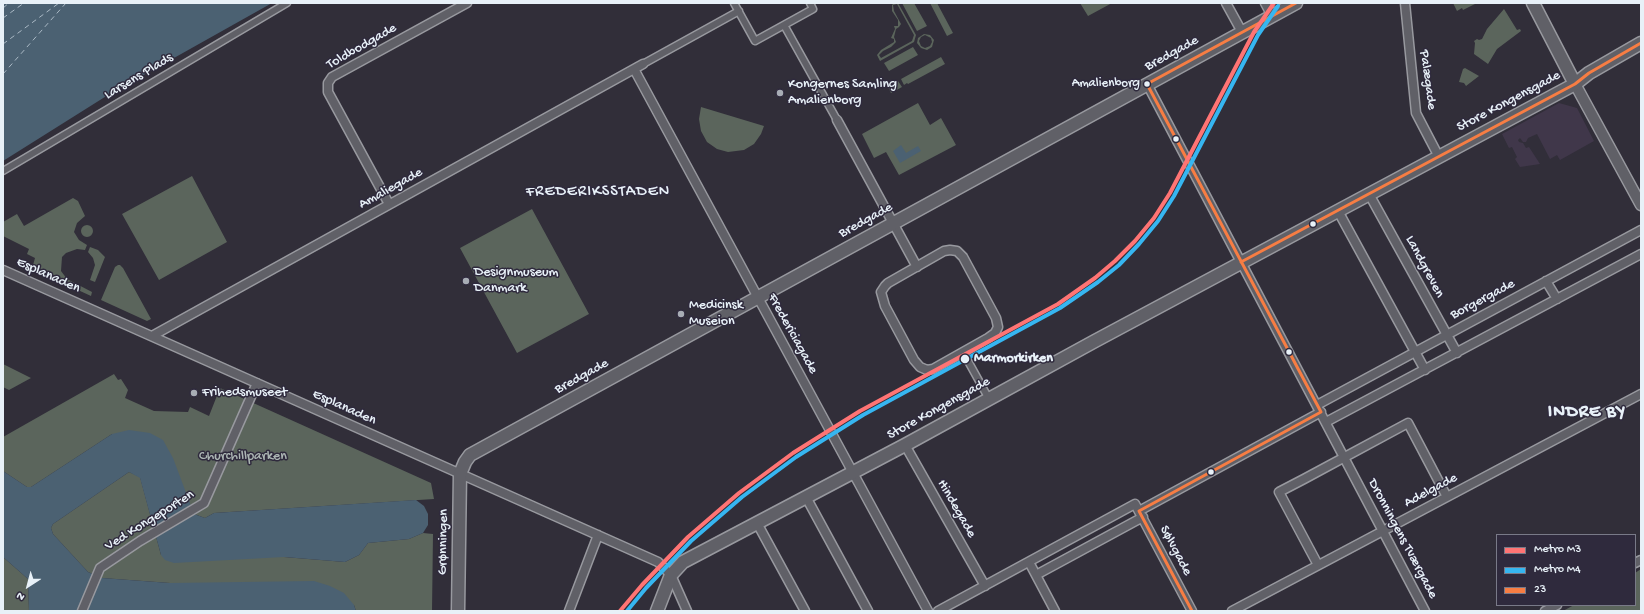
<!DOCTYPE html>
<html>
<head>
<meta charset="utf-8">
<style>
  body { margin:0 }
  #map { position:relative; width:1644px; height:614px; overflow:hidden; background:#312e39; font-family:"Gochi Hand",sans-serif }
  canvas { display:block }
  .frame { position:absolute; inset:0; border:4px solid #e8f1f8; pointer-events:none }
  .legend { position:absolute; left:1496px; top:534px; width:140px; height:72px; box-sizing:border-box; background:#2f2a3d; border:1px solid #797a88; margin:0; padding:5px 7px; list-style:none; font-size:12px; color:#e8f1f8 }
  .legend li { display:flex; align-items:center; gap:8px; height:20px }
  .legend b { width:20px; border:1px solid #797a88 }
  .north { position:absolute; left:8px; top:566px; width:40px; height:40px; -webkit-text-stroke:3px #2f2a3d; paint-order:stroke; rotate:216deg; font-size:11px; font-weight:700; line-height:16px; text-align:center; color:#e8f1f8 }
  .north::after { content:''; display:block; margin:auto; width:14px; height:18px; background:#e8f1f8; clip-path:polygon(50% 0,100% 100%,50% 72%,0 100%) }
</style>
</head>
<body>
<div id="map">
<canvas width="1644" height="614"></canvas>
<div class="frame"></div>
<ul class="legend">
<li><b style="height:5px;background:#ff7474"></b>Metro M3</li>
<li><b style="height:5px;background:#36b6f1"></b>Metro M4</li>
<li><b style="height:5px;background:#f77d43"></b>23</li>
</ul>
<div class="north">N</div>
</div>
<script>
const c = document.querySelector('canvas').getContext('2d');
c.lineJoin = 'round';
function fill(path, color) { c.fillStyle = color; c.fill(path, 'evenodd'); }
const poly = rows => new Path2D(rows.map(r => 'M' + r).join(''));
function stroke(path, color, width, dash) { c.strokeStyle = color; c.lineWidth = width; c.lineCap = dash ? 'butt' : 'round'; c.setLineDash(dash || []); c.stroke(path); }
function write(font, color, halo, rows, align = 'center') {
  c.font = font + ' "Gochi Hand",sans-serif'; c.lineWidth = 3; c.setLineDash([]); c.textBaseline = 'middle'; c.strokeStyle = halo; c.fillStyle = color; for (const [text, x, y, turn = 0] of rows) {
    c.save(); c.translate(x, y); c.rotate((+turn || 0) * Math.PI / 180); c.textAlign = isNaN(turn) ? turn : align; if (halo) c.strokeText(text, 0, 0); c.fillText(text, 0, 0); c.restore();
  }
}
fill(poly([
  [1559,103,1577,108,1594,141,1560,160,1557,155,1550,159,1537,134,1528,138,1526,142,1523,142,1520,138,1518,140,1519,142,1523,143,1526,148,1529,147,1540,164,1520,167,1515,159,1517,157,1512,147,1509,148,1502,134]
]), '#40374a');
fill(poly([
  [894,3,898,3,916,35,914,42,880,61,877,55,881,50,894,42,894,39,891,38,895,29,894,26,898,26,898,20,892,11,892,5],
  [897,4,914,35,912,41,881,58,879,55,883,51,891,47,896,42,894,37,896,29,899,27,901,24,894,11,893,5],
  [902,3,914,3,927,26,917,31],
  [930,3,937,3,953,33,947,36],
  [1080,3,1112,3,1088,16],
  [1453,3,1477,3,1463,10,1462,8,1457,11],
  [1504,9,1517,30,1520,29,1521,31,1497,49,1488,64,1474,54,1475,43,1474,41,1477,39,1479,40,1482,39,1487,29],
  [924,34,930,35,934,40,932,47,927,50,921,48,917,43,918,38],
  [925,35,931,38,932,42,930,46,925,48,921,46,919,41,921,37],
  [913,47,918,55,889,71,884,63],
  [941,57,945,64,908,84,907,83,904,85,901,79],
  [1465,68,1479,76,1466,86,1464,83,1459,82,1463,69],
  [898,81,902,87,891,93,888,87],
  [918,103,930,125,941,118,956,145,899,175,886,152,874,158,862,134],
  [701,107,764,126,761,134,754,144,744,150,728,152,717,149,707,142,701,131,699,119],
  [192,176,227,242,159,280,122,214],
  [73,198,78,201,85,216,77,223,74,232,79,240,87,245,85,250,77,249,66,253,62,257,61,271,67,279,92,292,91,296,32,269,35,258,27,254,29,249,3,236,3,222,17,214,24,226],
  [532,209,589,314,517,353,460,248],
  '81 231a6 6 0 1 1 12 0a6 6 0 1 1-12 0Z',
  [90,247,98,250,105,257,95,282,90,280,95,265,93,258,88,252],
  [118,265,120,265,123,268,151,319,147,321,101,300,115,267],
  [3,364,31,378,9,390,3,387],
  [114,374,118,380,121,379,128,390,125,398,154,411,188,412,190,407,209,416,220,388,431,483,434,499,214,513,205,518,194,514,189,502,112,434,31,487,27,487,3,471,3,437],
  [129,472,140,477,161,555,284,557,345,562,359,555,368,543,409,539,423,533,433,534,432,611,356,611,354,605,170,583,102,578,88,572,53,534,51,528,53,524],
  [3,557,28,579,29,611,3,611],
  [1641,569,1641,611,1563,611,1574,605,1635,605,1635,573]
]), '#5b655c');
fill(poly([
  [3,3,272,3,108,95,3,161],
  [901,145,906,153,918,146,921,151,900,163,893,151],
  [129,430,150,433,163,440,173,458,194,514,205,518,214,513,416,500,424,506,428,514,428,525,423,533,409,539,368,543,359,555,345,562,284,557,174,563,165,560,161,555,140,478,129,472,53,524,51,528,53,534,88,572,102,578,170,583,314,581,330,586,344,593,354,605,356,611,29,611,28,579,3,557,3,471,27,487,31,487,112,434]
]), '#4b6172');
stroke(poly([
  [3,8,9,3],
  [3,18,24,3],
  [3,44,59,3],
  [3,74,66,3]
]), '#aab9c5', 1, [5, 4]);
const pedestrian = poly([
  [734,3,755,41,813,9,810,3],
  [784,25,837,120],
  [643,64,739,11],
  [3,171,287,3],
  [963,352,989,399]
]);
const minor = poly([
  [1226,3,1242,32],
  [1265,3,1272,16],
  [1405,3,1416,113,1439,157],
  [634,69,928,611],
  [1147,84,1425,611],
  [837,120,917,267],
  [1369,194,1457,353],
  [389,204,328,92,328,83,332,77,467,3],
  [1338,211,1425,370],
  [950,250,957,251,963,257,996,318,998,327,995,333,988,338,933,369,927,370,920,367,914,360,885,306,881,292,885,286,888,283,944,251,950,250],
  [3,270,658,562,671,575,687,611],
  [1546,281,1557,299],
  [152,336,643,64],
  [1317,405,1641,230],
  [1326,422,1641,254],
  [905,445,985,586],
  [806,497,868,611],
  [1139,511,1321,412],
  [757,523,805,611],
  [1029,562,1055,611],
  [1635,563,1641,560],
  [1318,565,1279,492,1304,479,1408,423,1447,497],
  [1036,575,1143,517],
  [82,611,100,568,140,541,204,503,257,383],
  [569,611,598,535],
  [938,611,1135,504,1192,611],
  [1232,611,1641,394],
  [1545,611,1557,605]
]);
const tertiary = poly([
  [1575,84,1641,205]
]);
const primary = poly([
  [1533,3,1575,84],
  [458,611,460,474,465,462,470,455,1296,3],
  [657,611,671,575,683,562,905,445,1095,341,1575,84,1589,73,1641,43]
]);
stroke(pedestrian, '#98999f', 9);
stroke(minor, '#98999f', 11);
stroke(tertiary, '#98999f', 13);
stroke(primary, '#98999f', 15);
stroke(pedestrian, '#606067', 6);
stroke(minor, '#606067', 8);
stroke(tertiary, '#606067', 10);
stroke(primary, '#606067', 12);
stroke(poly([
  [1296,3,1147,84,1321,412],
  [1241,262,1575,84,1589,73,1641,43],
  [1139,511,1321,412],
  [1139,511,1192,611]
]), '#f77d43', 3);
stroke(poly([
  [620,611,642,585,688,537,739,493,793,453,860,411,1058,304,1095,278,1115,261,1135,241,1154,218,1170,193,1254,32,1274,3]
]), '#ff7474', 4);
stroke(poly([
  [627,611,646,588,691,541,742,497,796,457,863,415,1060,308,1098,282,1119,265,1139,244,1158,221,1174,196,1258,35,1278,6]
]), '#36b6f1', 4);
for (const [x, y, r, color] of [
  [1147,84,3.5,"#e8f1f8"],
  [780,93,4,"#a8adb5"],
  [1176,139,3.5,"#e8f1f8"],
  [1313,224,3.5,"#e8f1f8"],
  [466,281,4,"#a8adb5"],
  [681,314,4,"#a8adb5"],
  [1289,352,3.5,"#e8f1f8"],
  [965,359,5,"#e8f1f8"],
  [194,393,4,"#a8adb5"],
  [1211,472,3.5,"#e8f1f8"]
]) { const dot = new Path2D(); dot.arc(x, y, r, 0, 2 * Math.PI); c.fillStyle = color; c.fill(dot); stroke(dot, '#2f2a3d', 1.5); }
write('13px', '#e8f1f8', '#2f2a3d', [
  ["Amalienborg",1140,84]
], 'right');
write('14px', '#e8f1f8', '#2f2a3d', [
  ["Toldbodgade",362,47,-30],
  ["Bredgade",1172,54,-29],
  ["Larsens Plads",139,77,-31],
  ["Palægade",1427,80,82],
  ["Store Kongensgade",1509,102,-28],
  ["Amaliegade",391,189,-29],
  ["Bredgade",866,221,-29],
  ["Landgreven",1424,267,62],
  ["Esplanaden",48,276,24],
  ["Borgergade",1483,300,-28],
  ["Fredericiagade",792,334,61],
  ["Bredgade",582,377,-29],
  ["Esplanaden",344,408,24],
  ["Store Kongensgade",939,409,-29],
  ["Adelgade",1431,491,-28],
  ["Hindegade",956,509,60],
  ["Ved Kongeporten",150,521,-32],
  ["Dronningens Tværgade",1402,539,62],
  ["Grønningen",444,542,-89],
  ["Sølvgade",1175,551,62]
]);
write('14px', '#e8f1f8', '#2f2a3d', [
  ["Kongernes Samling",788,85],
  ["Amalienborg",788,101],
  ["Designmuseum",474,273],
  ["Danmark",474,289],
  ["Medicinsk",689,306],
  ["Museion",689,322],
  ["Frihedsmuseet",202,393]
], 'left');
write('bold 14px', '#e8f1f8', '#2f2a3d', [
  ["Marmorkirken",974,359]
], 'left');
write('14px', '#acb6b4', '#2f2a3d', [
  ["Churchillparken",243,457]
]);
c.letterSpacing = '1px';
write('16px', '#e8f1f8', '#2f2a3d', [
  ["FREDERIKSSTADEN",598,193]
]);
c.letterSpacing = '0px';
c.letterSpacing = '1px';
write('bold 18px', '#e8f1f8', '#2f2a3d', [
  ["INDRE BY",1587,413]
]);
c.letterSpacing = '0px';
</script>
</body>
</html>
